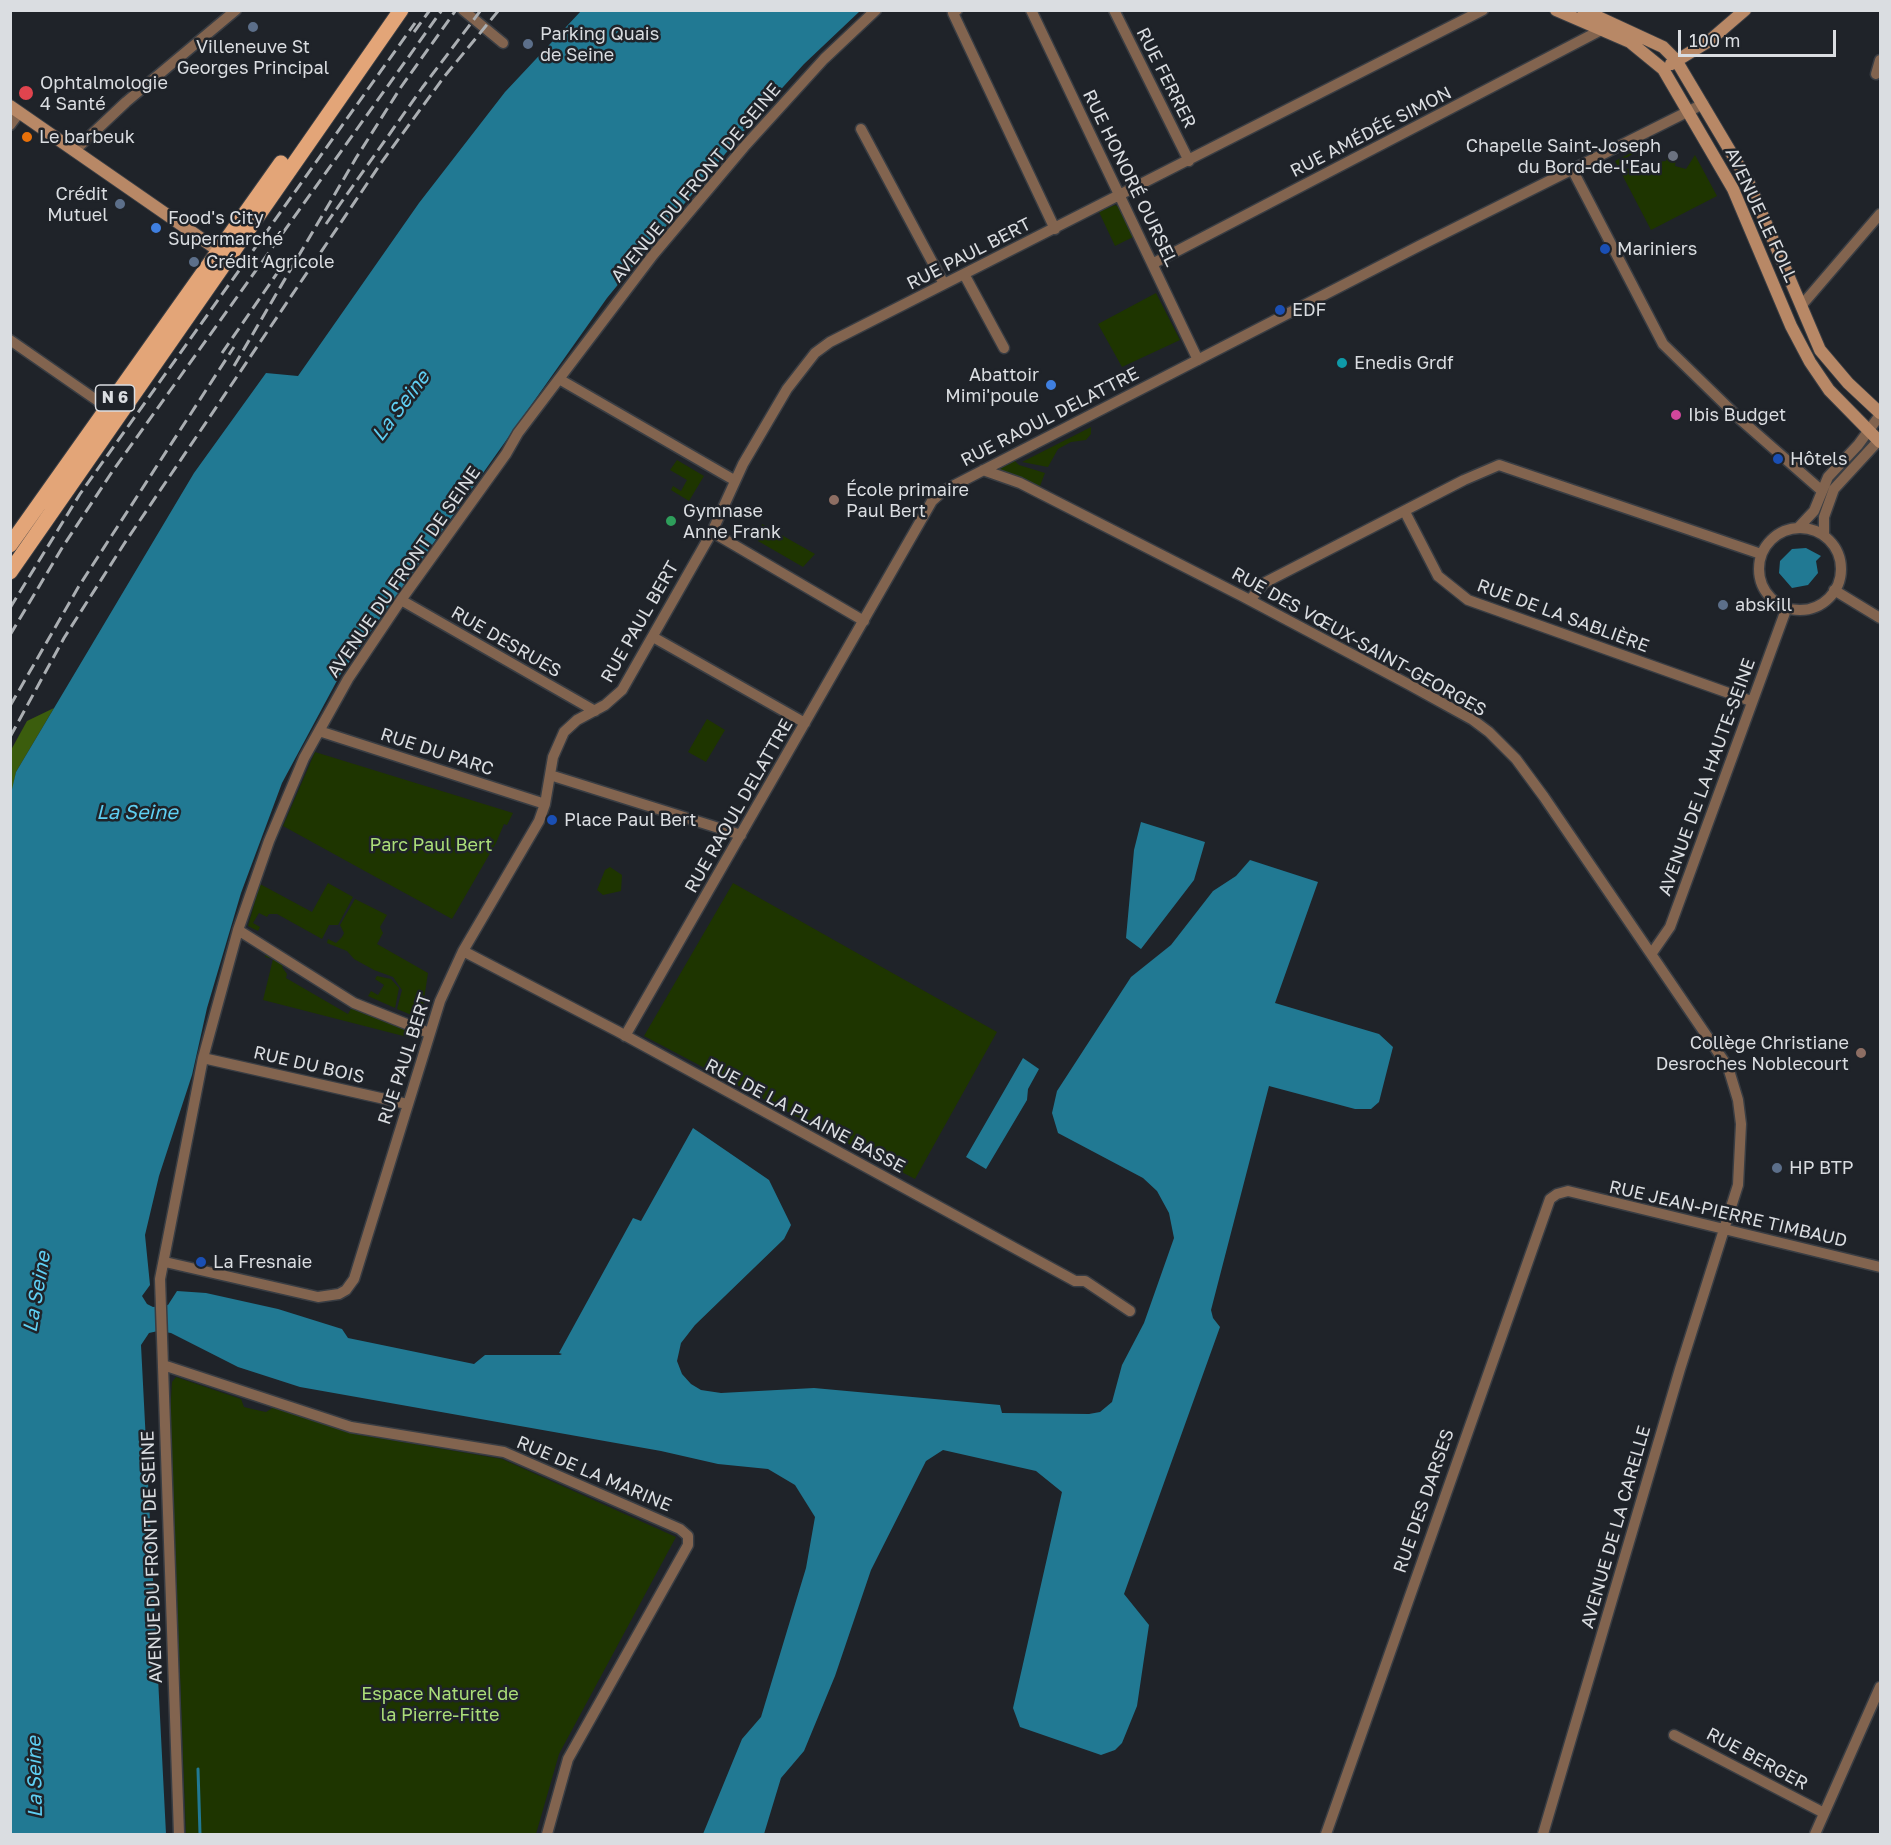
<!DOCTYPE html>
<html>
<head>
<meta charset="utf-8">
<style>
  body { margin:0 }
  #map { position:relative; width:1891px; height:1845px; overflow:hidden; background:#1f2329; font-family:"Golos Text",sans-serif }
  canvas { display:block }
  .frame { position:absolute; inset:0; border:12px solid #dadde1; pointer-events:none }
  .scale { position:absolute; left:1678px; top:30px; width:158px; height:27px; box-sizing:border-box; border:3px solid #dadde1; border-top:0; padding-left:8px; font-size:18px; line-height:21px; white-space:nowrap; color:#dadde1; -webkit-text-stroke:4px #1f2329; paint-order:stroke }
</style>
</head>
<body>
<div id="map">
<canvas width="1891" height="1845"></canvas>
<div class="frame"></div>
<div class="scale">100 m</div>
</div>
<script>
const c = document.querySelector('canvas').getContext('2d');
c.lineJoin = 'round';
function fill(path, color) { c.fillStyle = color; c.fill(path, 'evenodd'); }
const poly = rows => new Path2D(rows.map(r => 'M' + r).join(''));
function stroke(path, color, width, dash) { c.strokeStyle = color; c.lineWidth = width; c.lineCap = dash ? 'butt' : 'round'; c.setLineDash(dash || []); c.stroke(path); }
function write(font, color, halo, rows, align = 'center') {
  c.font = font + ' "Golos Text",sans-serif'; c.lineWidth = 5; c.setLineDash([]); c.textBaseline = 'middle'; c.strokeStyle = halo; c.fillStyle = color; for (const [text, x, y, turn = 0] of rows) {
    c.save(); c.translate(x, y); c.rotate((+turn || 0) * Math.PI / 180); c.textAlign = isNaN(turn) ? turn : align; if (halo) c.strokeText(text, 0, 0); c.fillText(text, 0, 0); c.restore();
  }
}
fill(poly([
  [1652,142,1626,158,1627,160,1621,164,1624,170,1630,168,1635,174,1657,162,1666,161,1667,157,1676,160,1675,166,1686,169,1695,155,1717,196,1651,230,1615,161],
  [1115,205,1119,207,1133,237,1115,246,1099,212],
  [1156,293,1180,340,1122,367,1098,324],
  [1091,427,1091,434,1086,440,1071,442,1058,449,1048,467,1022,462],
  [677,460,704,476,689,501,671,490,673,486,681,491,687,480,670,470],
  [1014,460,1019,465,1045,473,1040,486,997,471],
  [762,524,815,554,803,567,758,541],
  [707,719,725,730,706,762,688,752],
  [315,752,513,813,507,825,504,824,496,843,452,919,283,826],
  [610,867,622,875,621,891,603,895,597,890,605,870],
  [328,883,353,897,338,925,329,925,322,939,277,914,269,914,267,917,259,913,253,923,260,927,258,931,248,926,260,884,312,912],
  [733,883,997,1032,915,1179,644,1036],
  [355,899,387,915,380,927,383,933,377,944,428,973,421,1019,397,1009,402,990,393,977,374,970,354,959,347,951,327,943,328,939,336,943,342,937,344,933,340,925],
  [266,954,286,963,282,967,287,974,286,978,348,1014,352,1007,386,1022,390,1019,413,1030,419,1040,263,1000,273,959,265,957],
  [377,976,391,979,399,988,395,1008,368,996,371,991,378,995,384,985,375,979],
  [176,1377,241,1399,244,1407,252,1409,266,1412,274,1407,355,1434,502,1459,676,1537,559,1754,536,1834,186,1834,170,1415,172,1382]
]), '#1e3500');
fill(poly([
  [54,708,16,772,11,798,11,750,27,721]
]), '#3b5d0d');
fill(poly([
  [581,11,860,11,804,64,753,120,607,298,340,675,282,783,241,893,207,1008,192,1075,159,1176,145,1235,150,1285,142,1296,147,1304,153,1307,168,1305,177,1291,206,1293,278,1309,342,1329,348,1338,474,1364,485,1355,560,1355,562,1354,559,1353,633,1218,641,1221,693,1128,769,1180,791,1225,784,1239,695,1325,681,1343,677,1361,682,1374,691,1384,701,1390,721,1393,814,1388,1000,1405,1002,1413,1089,1414,1100,1412,1112,1402,1122,1365,1144,1323,1174,1238,1169,1213,1157,1191,1143,1178,1058,1133,1052,1113,1057,1091,1131,977,1171,945,1213,891,1236,876,1250,860,1318,882,1275,1003,1379,1034,1393,1047,1379,1102,1371,1109,1355,1109,1269,1086,1211,1310,1213,1318,1220,1327,1124,1594,1149,1625,1137,1706,1122,1743,1115,1750,1101,1755,1020,1727,1013,1708,1062,1492,1036,1471,943,1450,926,1461,871,1570,835,1676,804,1751,781,1778,764,1834,703,1834,742,1739,761,1717,806,1568,815,1517,795,1485,768,1469,718,1464,661,1451,300,1387,238,1367,171,1333,158,1331,149,1333,141,1345,166,1834,11,1834,10,798,16,772,194,473,266,373,298,376,419,203,505,92],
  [1806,548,1821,556,1816,561,1818,573,1808,585,1792,588,1779,573,1780,561,1792,549],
  [1141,822,1205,842,1194,880,1141,949,1126,938,1134,850],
  [1023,1058,1039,1069,1028,1089,1027,1100,986,1169,966,1157]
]), '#217993');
stroke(poly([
  [198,1769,200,1834]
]), '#217993', 3);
const street = poly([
  [463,10,503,43],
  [957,10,953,13,1055,229],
  [1031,10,1198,360],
  [1114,10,1189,161],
  [1876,74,1880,60],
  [10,125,19,113],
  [861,129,944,284],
  [74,151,126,102,236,10],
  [1572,169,1663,344,1741,420,1822,491],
  [1154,263,1603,29],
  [964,274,1004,348],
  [1801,306,1880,214],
  [10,340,108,408],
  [559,379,734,480],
  [983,470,1020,483,1242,596,1408,684,1473,720,1489,732,1516,759,1544,797,1728,1067,1738,1100,1741,1124,1738,1185,1680,1369,1543,1834],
  [1405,512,1438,576,1468,600,1751,701],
  [1798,528,1814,511,1828,477,1858,445,1880,415],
  '1759 569a41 41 0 1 1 82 0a41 41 0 1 1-82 0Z',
  [712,532,864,621],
  [1824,536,1824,517,1834,489,1880,439],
  [1834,590,1880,618],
  [401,600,595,711],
  [1250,600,1264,583,1464,480,1499,465,1761,554],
  [653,637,805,723],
  [319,731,545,804],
  [550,775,741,835],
  [238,930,354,1003,429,1033],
  [463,951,617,1031,1075,1281,1085,1281,1130,1311],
  [1652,953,1670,927,1787,607],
  [625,1036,932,501,943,491,1419,246,1703,104],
  [203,1058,407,1104],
  [165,1262,318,1297,339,1294,346,1290,354,1279,440,1001,463,951,539,821,545,804,553,757,564,732,577,720,605,705,622,690,712,532,743,464,787,389,815,353,830,342,1483,10],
  [163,1365,351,1427,504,1452,680,1529,688,1536,688,1545,568,1759,547,1834],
  [1674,1735,1824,1813],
  [179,1834,160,1279,203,1058,238,930,269,841,304,758,348,679,401,600,506,454,518,433,653,255,744,147,824,59,876,10],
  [1326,1834,1550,1199,1557,1194,1568,1191,1880,1267],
  [1815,1834,1880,1687]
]);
const secondary = poly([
  [1556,10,1630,42,1663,69,1733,189,1791,326,1810,362,1829,390,1880,442],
  [1583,10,1663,47,1676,60,1748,181,1820,350,1848,383,1880,413],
  [1671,64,1709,41,1745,10],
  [10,106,212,246,225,253]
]);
const primary = poly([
  [10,545,281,163],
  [10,572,401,10]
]);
stroke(street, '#393d43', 13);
stroke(secondary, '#393d43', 14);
stroke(primary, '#393d43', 17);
stroke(street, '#82644f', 10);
stroke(secondary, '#b88866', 12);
stroke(primary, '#e3a578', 15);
stroke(poly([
  [414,32,430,10],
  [326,224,422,88,481,10],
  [222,353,280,269],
  [234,366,356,158,401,87,456,10],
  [10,608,80,494,415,23],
  [10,635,62,548,112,472,442,10],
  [10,706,79,586,234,347],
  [10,737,64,638,124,544,381,163,444,77,499,10]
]), '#aaaeb2', 3, [12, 6]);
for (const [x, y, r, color] of [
  [253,27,6,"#5c6f8a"],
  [528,44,6,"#5c6f8a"],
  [26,93,8,"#e0444e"],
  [27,137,6,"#e8710a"],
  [1673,156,6,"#6b7280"],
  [120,204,6,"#5c6f8a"],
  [156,228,6,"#3f7fe0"],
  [1605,249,6,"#1a4fb4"],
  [194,262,6,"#5c6f8a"],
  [1280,310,6,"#1a4fb4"],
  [1342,363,6,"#0f9aa8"],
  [1051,385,6,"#3f7fe0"],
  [1676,415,6,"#d1479c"],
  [1778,459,6,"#1a4fb4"],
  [834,500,6,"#8d6e63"],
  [671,521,6,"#2e9e5b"],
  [1723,605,6,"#5c6f8a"],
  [552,820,6,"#1a4fb4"],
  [1861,1053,6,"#8d6e63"],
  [1777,1168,6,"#5c6f8a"],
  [201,1262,6,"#1a4fb4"]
]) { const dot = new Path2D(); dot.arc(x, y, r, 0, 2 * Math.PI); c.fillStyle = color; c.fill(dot); stroke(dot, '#1f2329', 2); }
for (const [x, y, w] of [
  [115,398,39]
]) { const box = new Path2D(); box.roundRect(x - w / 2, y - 13, w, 26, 4.5); c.fillStyle = '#1f2329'; c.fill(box); stroke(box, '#dadde1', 1.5); }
write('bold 16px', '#dadde1', null, [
  ["N 6",115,398]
]);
write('18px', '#dadde1', '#1f2329', [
  ["Parking Quais",540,34],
  ["de Seine",540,55],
  ["Villeneuve St",253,47,"center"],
  ["Georges Principal",253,68,"center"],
  ["Ophtalmologie",40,83],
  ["4 Santé",40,104],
  ["Le barbeuk",39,137],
  ["Chapelle Saint-Joseph",1661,146,"right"],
  ["du Bord-de-l'Eau",1661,167,"right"],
  ["Crédit",108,194,"right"],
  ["Mutuel",108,215,"right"],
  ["Food's City",168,218],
  ["Supermarché",168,239],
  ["Mariniers",1617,249],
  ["Crédit Agricole",206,262],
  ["EDF",1292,310],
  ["Enedis Grdf",1354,363],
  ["Abattoir",1039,375,"right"],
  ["Mimi'poule",1039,396,"right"],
  ["Ibis Budget",1688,415],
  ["Hôtels",1790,459],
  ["École primaire",846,490],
  ["Paul Bert",846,511],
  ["Gymnase",683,511],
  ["Anne Frank",683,532],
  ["abskill",1735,605],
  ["Place Paul Bert",564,820],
  ["Collège Christiane",1849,1043,"right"],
  ["Desroches Noblecourt",1849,1064,"right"],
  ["HP BTP",1789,1168],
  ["La Fresnaie",213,1262]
], 'left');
write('18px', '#dadde1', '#1f2329', [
  ["RUE FERRER",1166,78,63],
  ["RUE AMÉDÉE SIMON",1371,132,-27],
  ["RUE HONORÉ OURSEL",1130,178,64],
  ["AVENUE DU FRONT DE SEINE",696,183,-50],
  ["AVENUE LE FOLL",1761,215,65],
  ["RUE PAUL BERT",969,254,-27],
  ["RUE RAOUL DELATTRE",1050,417,-27],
  ["AVENUE DU FRONT DE SEINE",404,572,-55],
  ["RUE DE LA SABLIÈRE",1563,616,20],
  ["RUE PAUL BERT",640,622,-60],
  ["RUE DESRUES",506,642,30],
  ["RUE DES VŒUX-SAINT-GEORGES",1359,642,29],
  ["RUE DU PARC",437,752,18],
  ["AVENUE DE LA HAUTE-SEINE",1707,777,-70],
  ["RUE RAOUL DELATTRE",739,806,-60],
  ["RUE PAUL BERT",405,1059,-72],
  ["RUE DU BOIS",309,1065,13],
  ["RUE DE LA PLAINE BASSE",805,1116,28],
  ["RUE JEAN-PIERRE TIMBAUD",1728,1214,13],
  ["RUE DE LA MARINE",594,1474,23],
  ["RUE DES DARSES",1424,1501,-71],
  ["AVENUE DE LA CARELLE",1616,1527,-74],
  ["AVENUE DU FRONT DE SEINE",152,1557,-92],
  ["RUE BERGER",1757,1759,28]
]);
write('18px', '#abde79', '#1f2329', [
  ["Parc Paul Bert",431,845],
  ["Espace Naturel de",440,1694],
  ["la Pierre-Fitte",440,1715]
]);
write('italic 20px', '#5fcff3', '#1f2329', [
  ["La Seine",401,406,-53],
  ["La Seine",137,813],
  ["La Seine",37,1292,-80],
  ["La Seine",35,1777,-91]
]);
</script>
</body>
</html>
